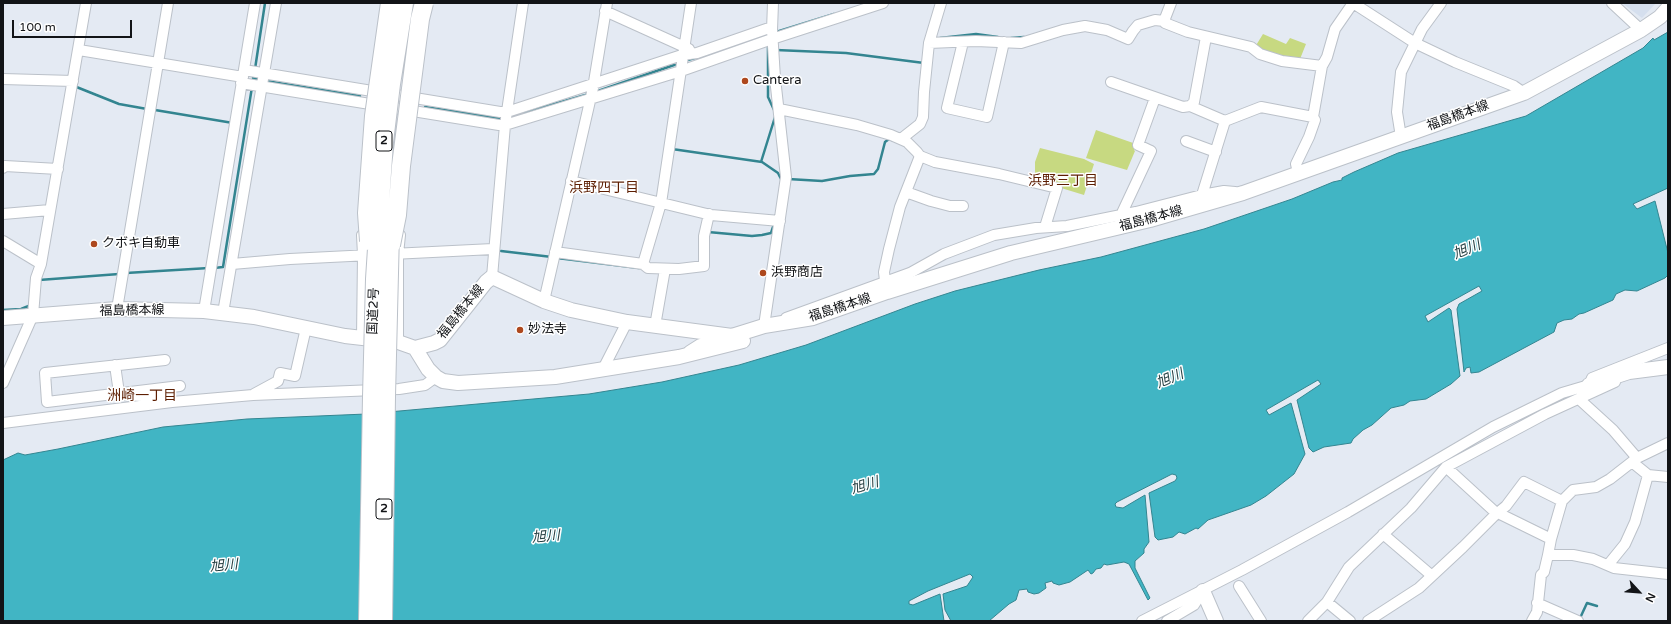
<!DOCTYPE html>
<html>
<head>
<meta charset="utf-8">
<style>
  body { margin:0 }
  #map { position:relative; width:1671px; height:624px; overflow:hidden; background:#e4eaf3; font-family:"Varela Round",sans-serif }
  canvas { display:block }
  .frame { position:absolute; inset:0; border:4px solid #121417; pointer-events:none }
  .north { position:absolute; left:1619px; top:572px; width:40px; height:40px; -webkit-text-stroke:3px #fff; paint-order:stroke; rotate:116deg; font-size:11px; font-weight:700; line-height:16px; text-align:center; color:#121417 }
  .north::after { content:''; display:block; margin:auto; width:14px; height:18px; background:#121417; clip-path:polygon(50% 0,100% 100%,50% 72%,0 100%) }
  .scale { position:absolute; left:12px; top:20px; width:120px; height:18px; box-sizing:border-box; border:2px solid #121417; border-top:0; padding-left:5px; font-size:12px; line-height:14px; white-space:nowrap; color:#121417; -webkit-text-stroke:3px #fff; paint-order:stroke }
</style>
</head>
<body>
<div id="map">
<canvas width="1671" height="624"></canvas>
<div class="frame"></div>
<div class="north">N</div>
<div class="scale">100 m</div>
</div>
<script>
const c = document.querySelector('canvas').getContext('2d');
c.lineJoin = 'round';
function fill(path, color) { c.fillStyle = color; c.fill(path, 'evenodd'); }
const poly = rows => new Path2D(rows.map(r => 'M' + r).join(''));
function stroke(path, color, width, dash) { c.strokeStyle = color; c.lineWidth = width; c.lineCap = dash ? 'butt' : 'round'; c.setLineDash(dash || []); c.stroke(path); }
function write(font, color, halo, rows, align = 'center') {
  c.font = font + ' "Varela Round","Noto Sans JP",sans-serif'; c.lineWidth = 3; c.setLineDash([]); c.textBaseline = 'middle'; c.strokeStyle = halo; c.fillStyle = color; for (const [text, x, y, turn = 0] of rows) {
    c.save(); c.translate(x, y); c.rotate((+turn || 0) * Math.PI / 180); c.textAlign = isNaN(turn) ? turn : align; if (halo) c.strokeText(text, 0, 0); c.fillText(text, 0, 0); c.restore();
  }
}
fill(poly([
  [1622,3,1656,3,1642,18]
]), '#d5dfee');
fill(poly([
  [1263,34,1286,44,1290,38,1306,44,1300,59,1283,57,1255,47],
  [1096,130,1136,144,1134,150,1135,151,1127,170,1086,158],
  [1040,148,1084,159,1094,164,1084,195,1035,180,1035,162]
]), '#c7d981');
const water = poly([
  [1668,32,1668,188,1633,204,1637,209,1655,201,1668,253,1668,275,1665,278,1637,291,1625,290,1616,294,1613,300,1584,313,1579,314,1572,319,1564,320,1557,323,1554,332,1479,372,1471,373,1470,367,1466,368,1464,372,1457,309,1459,304,1482,291,1479,286,1425,316,1428,322,1449,308,1451,310,1460,376,1451,384,1426,399,1410,401,1404,405,1391,408,1372,425,1363,430,1353,439,1351,443,1324,447,1313,452,1309,448,1297,400,1321,384,1318,380,1266,410,1269,415,1291,403,1305,454,1294,474,1266,496,1251,505,1208,520,1198,529,1196,528,1185,534,1179,532,1173,537,1158,540,1155,537,1149,493,1175,481,1177,478,1176,475,1172,474,1117,502,1115,504,1116,507,1123,508,1145,495,1149,542,1144,549,1144,553,1135,561,1135,568,1150,598,1148,600,1129,564,1124,562,1107,565,1104,564,1101,568,1096,569,1093,573,1091,574,1088,570,1070,582,1059,585,1053,583,1052,581,1045,583,1046,588,1039,593,1034,594,1028,592,1027,589,1019,590,1016,600,1009,604,989,621,951,621,945,610,943,594,967,586,973,577,970,574,928,591,909,601,909,604,913,605,940,594,944,621,3,621,3,460,18,453,25,455,58,449,163,427,247,419,366,414,589,394,662,382,739,365,806,345,915,304,955,291,1039,270,1101,257,1204,229,1292,199,1333,182,1342,180,1342,178,1354,172,1398,153,1526,116,1643,48,1653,38,1654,40,1668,32]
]);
fill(water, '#41b5c4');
stroke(water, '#338590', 1);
stroke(poly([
  [776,32,834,14],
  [940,38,976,34,998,37],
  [1011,38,1024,37],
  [751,40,769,34],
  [768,43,768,97,775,112],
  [776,50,846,53,924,63],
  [684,61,695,58],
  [255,69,265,3],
  [254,74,253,78,261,80],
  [266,81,360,96],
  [74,86,119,104,147,109],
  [595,92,680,63],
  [425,107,498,118,504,118],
  [155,110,233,123],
  [509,117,589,94],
  [672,149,762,162,778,173,781,179],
  [761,162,775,117],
  [788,179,822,181,850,176,874,174,878,169,885,142,889,139,892,140],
  [708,232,752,236,762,235,771,233,774,224],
  [501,251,552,257],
  [557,258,639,268],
  [214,268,223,267,252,87],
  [126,273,209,268],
  [39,280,119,274],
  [3,310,21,309,31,305],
  [1581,616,1587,603,1597,606]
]), '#338590', 2.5);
const street = poly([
  [1353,3,1415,43,1455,62,1514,86,1524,93],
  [1612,3,1641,30],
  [605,11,689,49],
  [1164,21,1171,3],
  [963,42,947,108,987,117,1004,42],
  [929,43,976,41,1021,43,1063,30,1085,26,1107,30,1128,39,1133,31,1138,25,1155,20,1164,21,1165,23,1188,32,1251,47,1260,54,1282,61,1322,66],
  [79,50,243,77],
  [244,70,500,112,507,112,682,55,697,53,772,27],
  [3,79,73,81],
  [1111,82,1183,107,1190,106,1194,102,1206,37],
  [241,83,499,125,505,125,681,71,772,39,883,3],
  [1190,106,1225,121,1261,107,1313,117],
  [779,109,857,125,891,135,907,142,917,152,920,156,900,207,889,249,884,272,885,281],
  [1401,137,1397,112,1401,72,1422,29,1441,3],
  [901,139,920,124,923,117,924,92,929,43,941,3],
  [1186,141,1216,152],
  [920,156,935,162,999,174,1057,188,1045,227],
  [3,168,5,166,58,169],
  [1298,173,1296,164,1309,137,1315,120,1313,117,1322,66,1327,57,1335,29,1353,3],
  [571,181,711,215,780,221],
  [906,192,931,201,950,206,963,206],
  [1202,195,1225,121],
  [3,214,50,210],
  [1121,215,1151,151,1138,145,1155,98],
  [362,235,363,255,362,338],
  [3,241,41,264],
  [555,252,643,264,661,203,691,3],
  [392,254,493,249],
  [232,264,290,259,370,255],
  [643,264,648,268,679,269,704,266,704,236,709,214],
  [492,277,505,125,523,3],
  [544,301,593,88,607,3],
  [117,309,168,3],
  [204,311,255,3],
  [223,313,276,3],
  [786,318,910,273,944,254,994,235,1036,228,1067,226,1136,212,1202,195,1224,191,1235,192],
  [655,326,665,269],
  [764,326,786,177,775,78,772,30,773,3],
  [398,342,398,254,400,235],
  [689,351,700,344,726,338],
  [165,360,45,373,47,402,180,386],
  [115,365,119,393,121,395,163,397,168,400],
  [603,369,627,322],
  [3,383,33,315,36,278,41,264,86,3],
  [254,394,278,381,280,373,295,376,306,328],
  [1579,399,1613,430,1637,458],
  [3,423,172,402,253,395,399,389,425,385,436,377],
  [1668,443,1637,458,1610,479,1596,487,1573,490,1562,501,1551,539,1548,555,1573,555,1593,559,1614,568,1668,574],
  [1632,462,1648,475,1668,477],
  [1446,467,1494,511,1551,539],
  [1383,534,1431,575],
  [1608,565,1625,544,1635,522,1648,475],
  [1239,586,1261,621],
  [1327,602,1350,621],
  [1537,603,1578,621],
  [1142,621,1242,570,1348,512,1493,427,1562,393,1589,385,1592,378,1668,348],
  [1167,621,1194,605,1203,591],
  [1308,621,1327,602,1349,567,1411,508,1446,467,1545,414,1615,382],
  [1368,621,1419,588,1463,547,1495,515,1506,506,1524,482,1562,501],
  [1532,621,1537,612,1541,575,1544,572,1548,555]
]);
const secondary = poly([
  [3,318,117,309,204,311,254,317,345,336,398,342,415,348,434,343,440,340,486,282,492,277,544,301,571,310,627,322,732,336,764,326,813,318,887,292,1011,253,1150,220,1243,193,1524,93,1641,30,1660,17,1668,8],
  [415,348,428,369,436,377,443,381,458,383,555,377,679,357,743,341],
  [1589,385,1629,372,1668,367],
  [1203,591,1216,621]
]);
const highway = poly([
  [368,621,372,397],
  [383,621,386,396]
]);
stroke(street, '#bbc1c9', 12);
stroke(secondary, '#bbc1c9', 16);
stroke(highway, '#bbc1c9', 20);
stroke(street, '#fff', 10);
stroke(secondary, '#fff', 14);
stroke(highway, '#fff', 18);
const highwayBridge = poly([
  [369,241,367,213,374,116,390,3],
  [391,245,397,215,401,166,420,19,424,3],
  [386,396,390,232],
  [372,397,375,279,384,142,391,84,404,3]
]);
stroke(highwayBridge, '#bbc1c9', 20, []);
stroke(highwayBridge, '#fff', 18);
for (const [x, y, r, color] of [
  [745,81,4,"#ae481d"],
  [94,244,4,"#ae481d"],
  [763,273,4,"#ae481d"],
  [520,330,4,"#ae481d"]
]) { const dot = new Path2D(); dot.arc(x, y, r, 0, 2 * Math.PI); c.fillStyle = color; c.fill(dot); stroke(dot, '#fff', 1.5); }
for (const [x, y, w] of [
  [384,141,16],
  [384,509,16]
]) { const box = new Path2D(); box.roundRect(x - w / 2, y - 10, w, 20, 3); c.fillStyle = '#fff'; c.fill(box); stroke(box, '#121417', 1); }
write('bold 12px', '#121417', null, [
  ["2",384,141],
  ["2",384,509]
]);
write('13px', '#121417', '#fff', [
  ["Cantera",753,81],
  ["クボキ自動車",102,244],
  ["浜野商店",771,273],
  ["妙法寺",528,330]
], 'left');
write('13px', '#121417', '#fff', [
  ["福島橋本線",1458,116,-20],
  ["福島橋本線",1151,219,-15],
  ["福島橋本線",840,308,-18],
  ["福島橋本線",132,311,-1],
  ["国道2号",374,311,-88],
  ["福島橋本線",461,312,-51]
]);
write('14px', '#5d1e02', '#fff', [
  ["浜野三丁目",1063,181],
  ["浜野四丁目",604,188],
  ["洲崎一丁目",142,396]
]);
write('italic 14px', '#264043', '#fff', [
  ["旭川",1467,250,-23],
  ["旭川",1170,379,-23],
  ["旭川",865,486,-16],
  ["旭川",546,537,-5],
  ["旭川",224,566,-5]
]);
</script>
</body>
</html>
